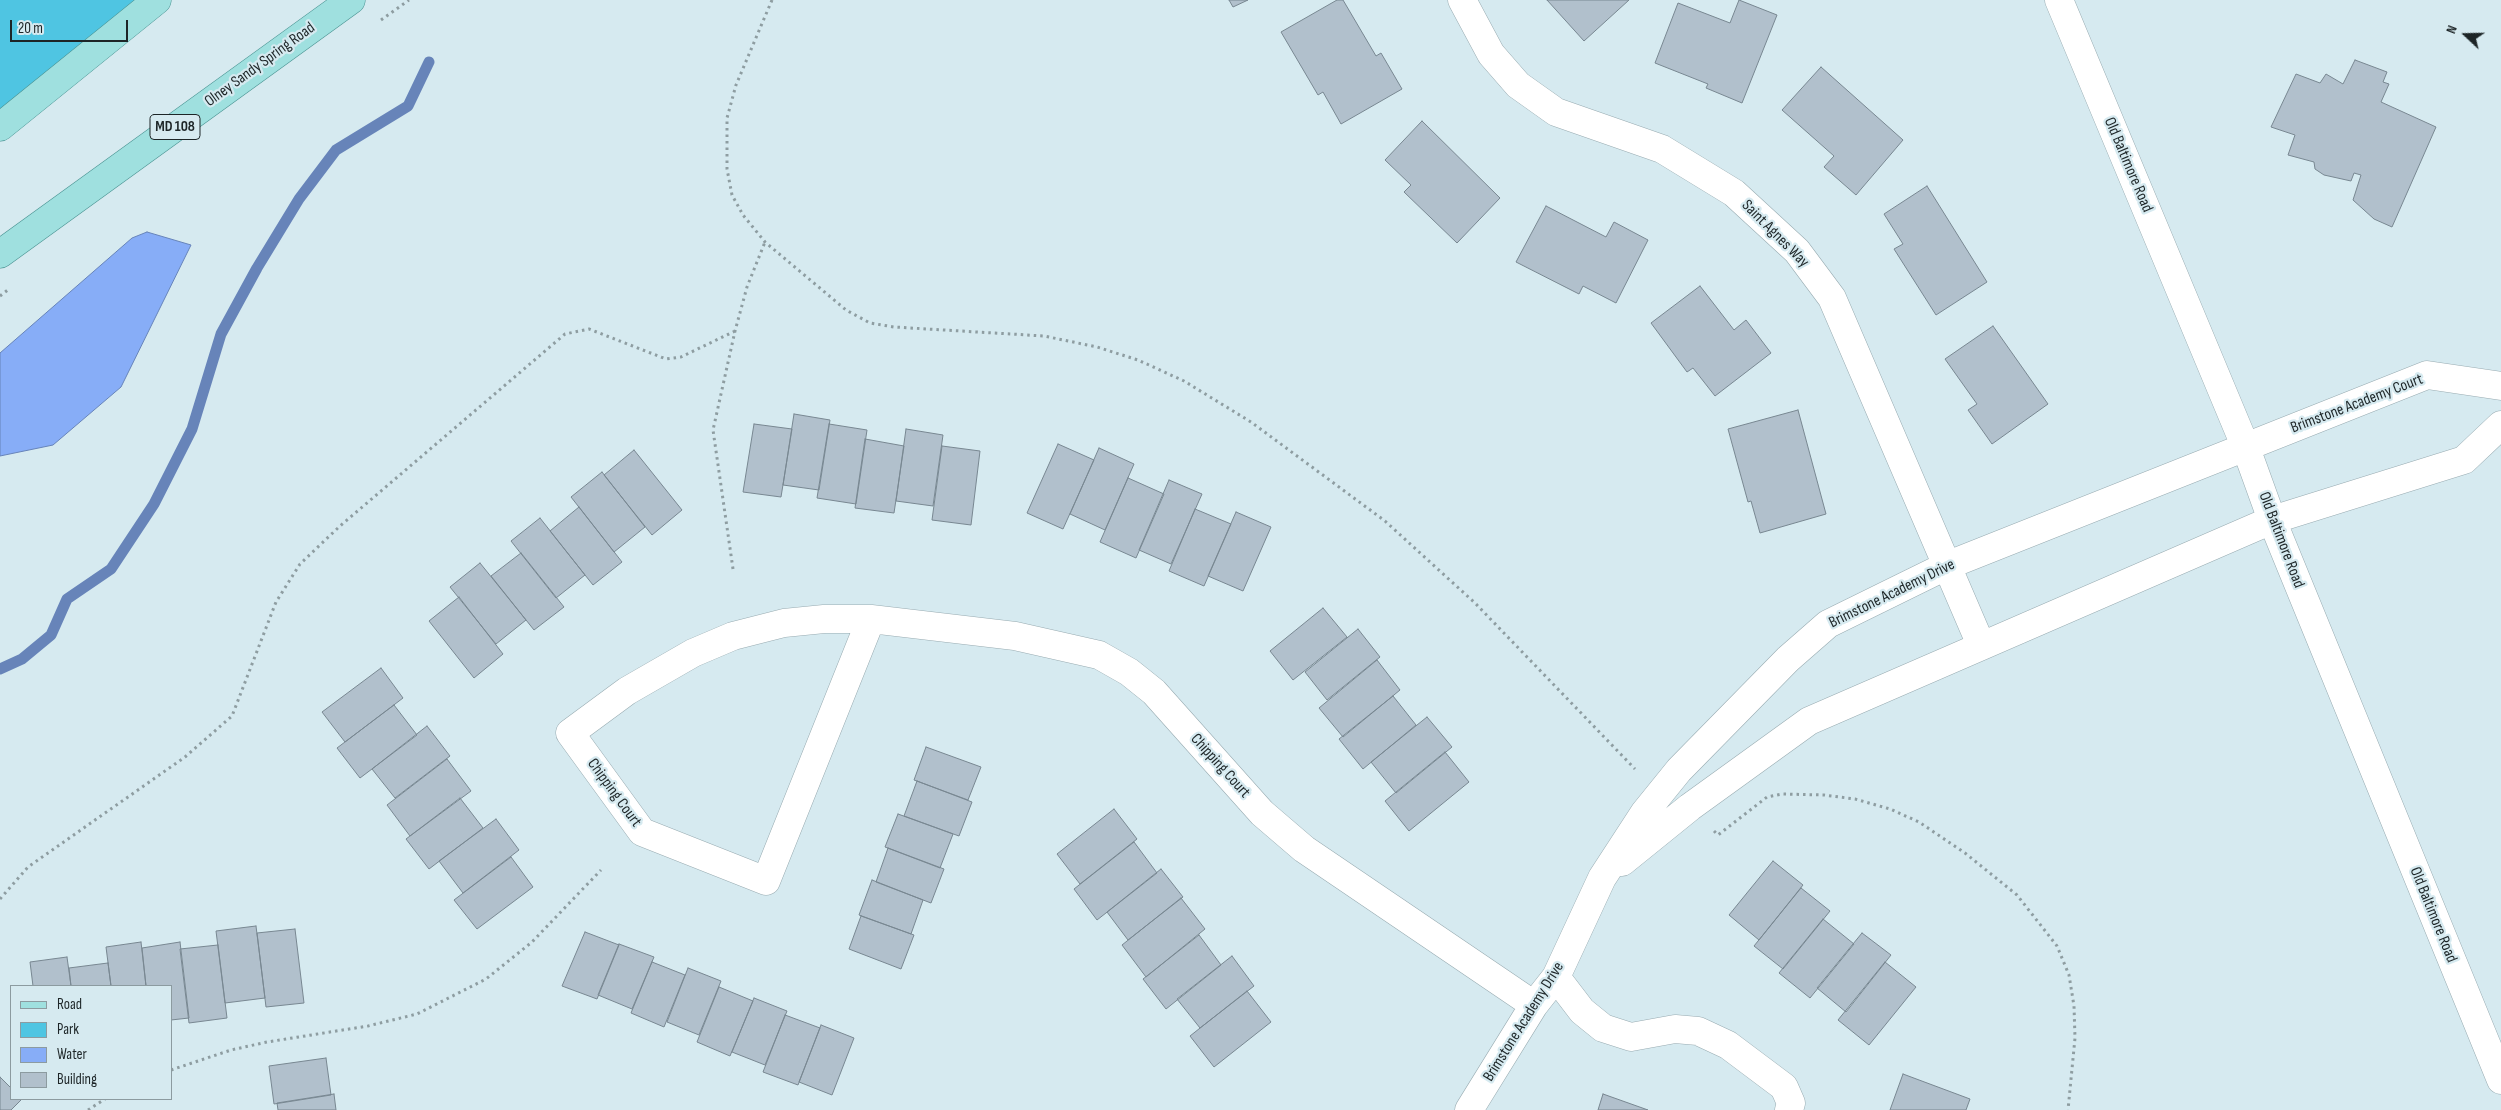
<!DOCTYPE html>
<html>
<head>
<meta charset="utf-8">
<style>
  body { margin:0 }
  #map { position:relative; width:2501px; height:1110px; overflow:hidden; background:#d6eaf0; font-family:"Sofia Sans Condensed",sans-serif }
  canvas { display:block }
  .legend { position:absolute; left:10px; top:985px; width:162px; height:115px; box-sizing:border-box; background:#d6eaf0; border:1px solid #8c9ba0; margin:0; padding:6px 9px; list-style:none; font-size:15px; color:#1d2527 }
  .legend li { display:flex; align-items:center; gap:10px; height:25px }
  .legend b { width:25px; border:1px solid #8c9ba0 }
  .north { position:absolute; left:2441px; top:10px; width:50px; height:50px; -webkit-text-stroke:4px #d6eaf0; paint-order:stroke; rotate:291deg; font-size:14px; font-weight:700; line-height:20px; text-align:center; color:#1d2527 }
  .north::after { content:''; display:block; margin:auto; width:18px; height:22px; background:#1d2527; clip-path:polygon(50% 0,100% 100%,50% 72%,0 100%) }
  .scale { position:absolute; left:10px; top:20px; width:118px; height:22px; box-sizing:border-box; border:2px solid #1d2527; border-top:0; padding-left:6px; font-size:15px; line-height:18px; white-space:nowrap; color:#1d2527; -webkit-text-stroke:4px #d6eaf0; paint-order:stroke }
</style>
</head>
<body>
<div id="map">
<canvas width="2501" height="1110"></canvas>
<ul class="legend">
<li><b style="height:6px;background:#9fe0df"></b>Road</li>
<li><b style="height:14px;background:#4fc5e2"></b>Park</li>
<li><b style="height:14px;background:#87adf7"></b>Water</li>
<li><b style="height:14px;background:#b1c0cc"></b>Building</li>
</ul>
<div class="north">N</div>
<div class="scale">20 m</div>
</div>
<script>
const c = document.querySelector('canvas').getContext('2d');
c.lineJoin = 'round';
function fill(path, color) { c.fillStyle = color; c.fill(path, 'evenodd'); }
const poly = rows => new Path2D(rows.map(r => 'M' + r).join(''));
function stroke(path, color, width, dash) { c.strokeStyle = color; c.lineWidth = width; c.lineCap = dash ? 'butt' : 'round'; c.setLineDash(dash || []); c.stroke(path); }
function write(font, color, halo, rows, align = 'center') {
  c.font = font + ' "Sofia Sans Condensed",sans-serif'; c.lineWidth = 4.5; c.setLineDash([]); c.textBaseline = 'middle'; c.strokeStyle = halo; c.fillStyle = color; for (const [text, x, y, turn = 0] of rows) {
    c.save(); c.translate(x, y); c.rotate((+turn || 0) * Math.PI / 180); c.textAlign = isNaN(turn) ? turn : align; if (halo) c.strokeText(text, 0, 0); c.fillText(text, 0, 0); c.restore();
  }
}
fill(poly([
  [0,0,157,0,0,127]
]), '#4fc5e2');
const water = poly([
  [147,232,191,245,121,387,53,445,0,456,0,353,132,238,147,232]
]);
fill(water, '#87adf7');
stroke(water, '#6784b9', 1);
stroke(poly([
  [0,669,22,659,51,635,67,599,111,569,154,504,192,429,221,334,257,268,299,199,336,150,408,106,429,62]
]), '#6784b9', 11);
const building = poly([
  [1229,0,1248,0,1233,7,1229,0],
  [1337,0,1343,0,1376,56,1381,53,1402,89,1341,124,1323,92,1318,95,1281,32,1337,0],
  [1547,0,1629,0,1584,41,1547,0],
  [1739,0,1777,15,1742,103,1706,88,1708,84,1655,63,1678,3,1730,23,1739,0],
  [2355,60,2387,72,2383,82,2389,84,2381,102,2436,127,2392,227,2374,219,2353,200,2361,175,2354,173,2351,181,2324,175,2315,169,2314,162,2288,155,2295,135,2271,127,2296,74,2320,83,2326,74,2343,84,2355,60],
  [1821,67,1903,140,1856,195,1824,167,1834,156,1782,110,1821,67],
  [1422,121,1500,198,1457,243,1404,192,1411,185,1385,160,1422,121],
  [1927,186,1987,282,1936,315,1894,249,1903,244,1884,214,1927,186],
  [1546,206,1606,237,1614,222,1648,240,1616,303,1583,286,1579,294,1516,262,1546,206],
  [1700,286,1734,330,1746,320,1771,353,1715,396,1693,368,1687,372,1651,323,1700,286],
  [1993,326,2048,404,1992,444,1968,410,1977,404,1945,359,1993,326],
  [1798,410,1826,514,1760,533,1751,501,1748,502,1728,429,1798,410],
  [794,414,830,420,819,490,783,485,794,414],
  [754,424,792,429,781,497,743,492,754,424],
  [829,424,867,430,856,504,817,498,829,424],
  [906,429,943,435,933,506,896,501,906,429],
  [865,439,904,446,894,513,855,508,865,439],
  [1058,444,1094,460,1063,529,1027,513,1058,444],
  [942,446,980,451,971,525,932,520,942,446],
  [1099,448,1134,464,1105,530,1070,514,1099,448],
  [634,450,682,510,652,535,604,475,634,450],
  [602,472,645,527,614,552,571,497,602,472],
  [1128,478,1164,494,1136,558,1100,542,1128,478],
  [1169,480,1202,494,1171,564,1139,550,1169,480],
  [579,507,622,562,593,585,550,531,579,507],
  [1195,509,1231,524,1204,586,1169,571,1195,509],
  [1236,512,1271,527,1243,591,1208,576,1236,512],
  [540,518,585,575,556,598,511,541,540,518],
  [521,553,564,607,534,630,491,576,521,553],
  [480,563,526,620,496,644,450,587,480,563],
  [459,597,503,654,474,678,429,621,459,597],
  [1323,608,1347,637,1293,680,1270,651,1323,608],
  [1358,629,1380,657,1327,700,1305,672,1358,629],
  [1377,660,1400,690,1343,737,1319,708,1377,660],
  [381,668,403,698,345,742,322,712,381,668],
  [1393,696,1416,725,1363,769,1339,739,1393,696],
  [394,705,417,735,360,778,337,748,394,705],
  [1427,717,1452,747,1396,793,1371,762,1427,717],
  [427,726,450,756,395,798,372,769,427,726],
  [926,747,981,767,968,800,914,780,926,747],
  [1445,752,1469,782,1409,831,1385,801,1445,752],
  [447,759,471,791,410,836,387,805,447,759],
  [917,781,972,802,959,836,904,816,917,781],
  [460,798,483,828,429,869,406,839,460,798],
  [1114,809,1137,839,1080,884,1057,854,1114,809],
  [898,814,953,834,940,868,885,847,898,814],
  [496,819,519,850,463,893,439,861,496,819],
  [1134,842,1157,873,1097,920,1074,889,1134,842],
  [888,848,944,869,931,903,876,882,888,848],
  [511,857,533,887,477,929,454,900,511,857],
  [1773,861,1803,885,1759,940,1729,915,1773,861],
  [1161,869,1183,897,1128,940,1107,912,1161,869],
  [872,880,923,900,911,934,859,915,872,880],
  [1801,888,1830,911,1783,969,1754,946,1801,888],
  [1181,898,1205,929,1146,977,1122,945,1181,898],
  [861,916,914,935,901,969,849,949,861,916],
  [1823,919,1854,944,1810,998,1779,973,1823,919],
  [256,926,265,998,225,1003,216,931,256,926],
  [295,929,304,1003,266,1007,257,933,295,929],
  [585,932,619,945,597,999,562,986,585,932],
  [1862,933,1891,955,1846,1012,1817,988,1862,933],
  [1199,935,1221,965,1166,1009,1143,979,1199,935],
  [141,942,146,986,111,986,106,947,141,942],
  [180,942,189,1018,171,1020,171,986,146,986,142,948,180,942],
  [619,944,654,957,632,1009,598,995,619,944],
  [218,945,227,1018,189,1023,180,949,218,945],
  [1232,956,1254,986,1200,1028,1177,999,1232,956],
  [67,957,71,986,33,986,30,962,67,957],
  [652,962,685,975,664,1027,631,1013,652,962],
  [1885,962,1916,987,1869,1045,1838,1020,1885,962],
  [108,963,111,986,71,986,69,968,108,963],
  [688,968,721,981,699,1035,667,1022,688,968],
  [719,987,753,1001,730,1056,697,1042,719,987],
  [1247,991,1271,1022,1214,1067,1190,1036,1247,991],
  [754,998,787,1011,765,1065,732,1052,754,998],
  [785,1015,820,1028,798,1085,763,1072,785,1015],
  [821,1025,854,1038,832,1095,799,1082,821,1025],
  [326,1058,331,1095,274,1104,269,1066,326,1058],
  [1903,1074,1970,1099,1966,1110,1890,1110,1903,1074],
  [0,1077,11,1088,11,1099,22,1099,11,1110,0,1110,0,1077],
  [334,1094,336,1110,278,1110,277,1103,334,1094],
  [1603,1094,1648,1110,1598,1110,1603,1094]
]);
fill(building, '#b1c0cc');
stroke(building, '#788791', 1);
const minor = poly([
  [1462,0,1491,54,1518,85,1556,112,1662,149,1734,193,1797,251,1832,298,1981,645],
  [2059,0,2246,448,2272,520,2501,1080],
  [871,619,766,881,642,832,570,733,627,691,693,653,733,636,784,623,824,619,871,619,1015,636,1099,655,1129,672,1154,692,1262,813,1304,849,1534,1005],
  [1622,862,1690,807,1809,721,2272,520,2464,460,2501,425],
  [1556,977,1582,1011,1603,1028,1631,1037,1675,1029,1698,1031,1728,1045,1784,1087,1791,1103,1789,1110],
  [1469,1110,1534,1005,1556,977,1602,878,1645,812,1679,770,1788,659,1828,624,1946,566,2427,375,2501,386]
]);
const major = poly([
  [0,127,157,0],
  [0,254,351,0]
]);
stroke(minor, '#98abb1', 29);
stroke(major, '#489190', 29);
stroke(poly([
  [772,0,736,85,727,118,727,169,732,195,743,215,765,242,846,310,870,323,894,327,1044,336,1097,347,1138,360,1184,381,1251,422,1385,521,1475,603,1635,769],
  [381,20,409,0],
  [0,296,9,289],
  [733,569,713,430,735,331,747,287,765,242],
  [1714,831,1718,835,1767,797,1782,794,1824,795,1855,799,1890,809,1919,822,1965,853,2017,895,2057,946,2069,975,2074,1006,2075,1038,2068,1110],
  [0,899,28,867,185,757,232,716,276,602,300,564,340,526,565,334,589,329,666,359,681,357,735,331],
  [171,1070,231,1050,267,1042,368,1026,417,1014,486,979,532,942,601,870],
  [88,1110,105,1099]
]), '#8e9da1', 3, [2.5, 4]);
stroke(minor, '#fff', 28);
stroke(major, '#9fe0df', 28);
for (const [x, y, w] of [
  [175,127,50]
]) { const box = new Path2D(); box.roundRect(x - w / 2, y - 12.5, w, 25, 4); c.fillStyle = '#d6eaf0'; c.fill(box); stroke(box, '#1d2527', 1); }
write('bold 15px', '#1d2527', null, [
  ["MD 108",175,127]
]);
write('16px', '#1d2527', '#d6eaf0', [
  ["Olney Sandy Spring Road",260,65,-36],
  ["Old Baltimore Road",2128,165,67],
  ["Saint Agnes Way",1775,234,45],
  ["Brimstone Academy Court",2357,404,-21],
  ["Old Baltimore Road",2281,540,69],
  ["Brimstone Academy Drive",1892,594,-26],
  ["Chipping Court",1220,766,48],
  ["Chipping Court",614,793,54],
  ["Old Baltimore Road",2433,915,68],
  ["Brimstone Academy Drive",1524,1022,-58]
]);
</script>
</body>
</html>
